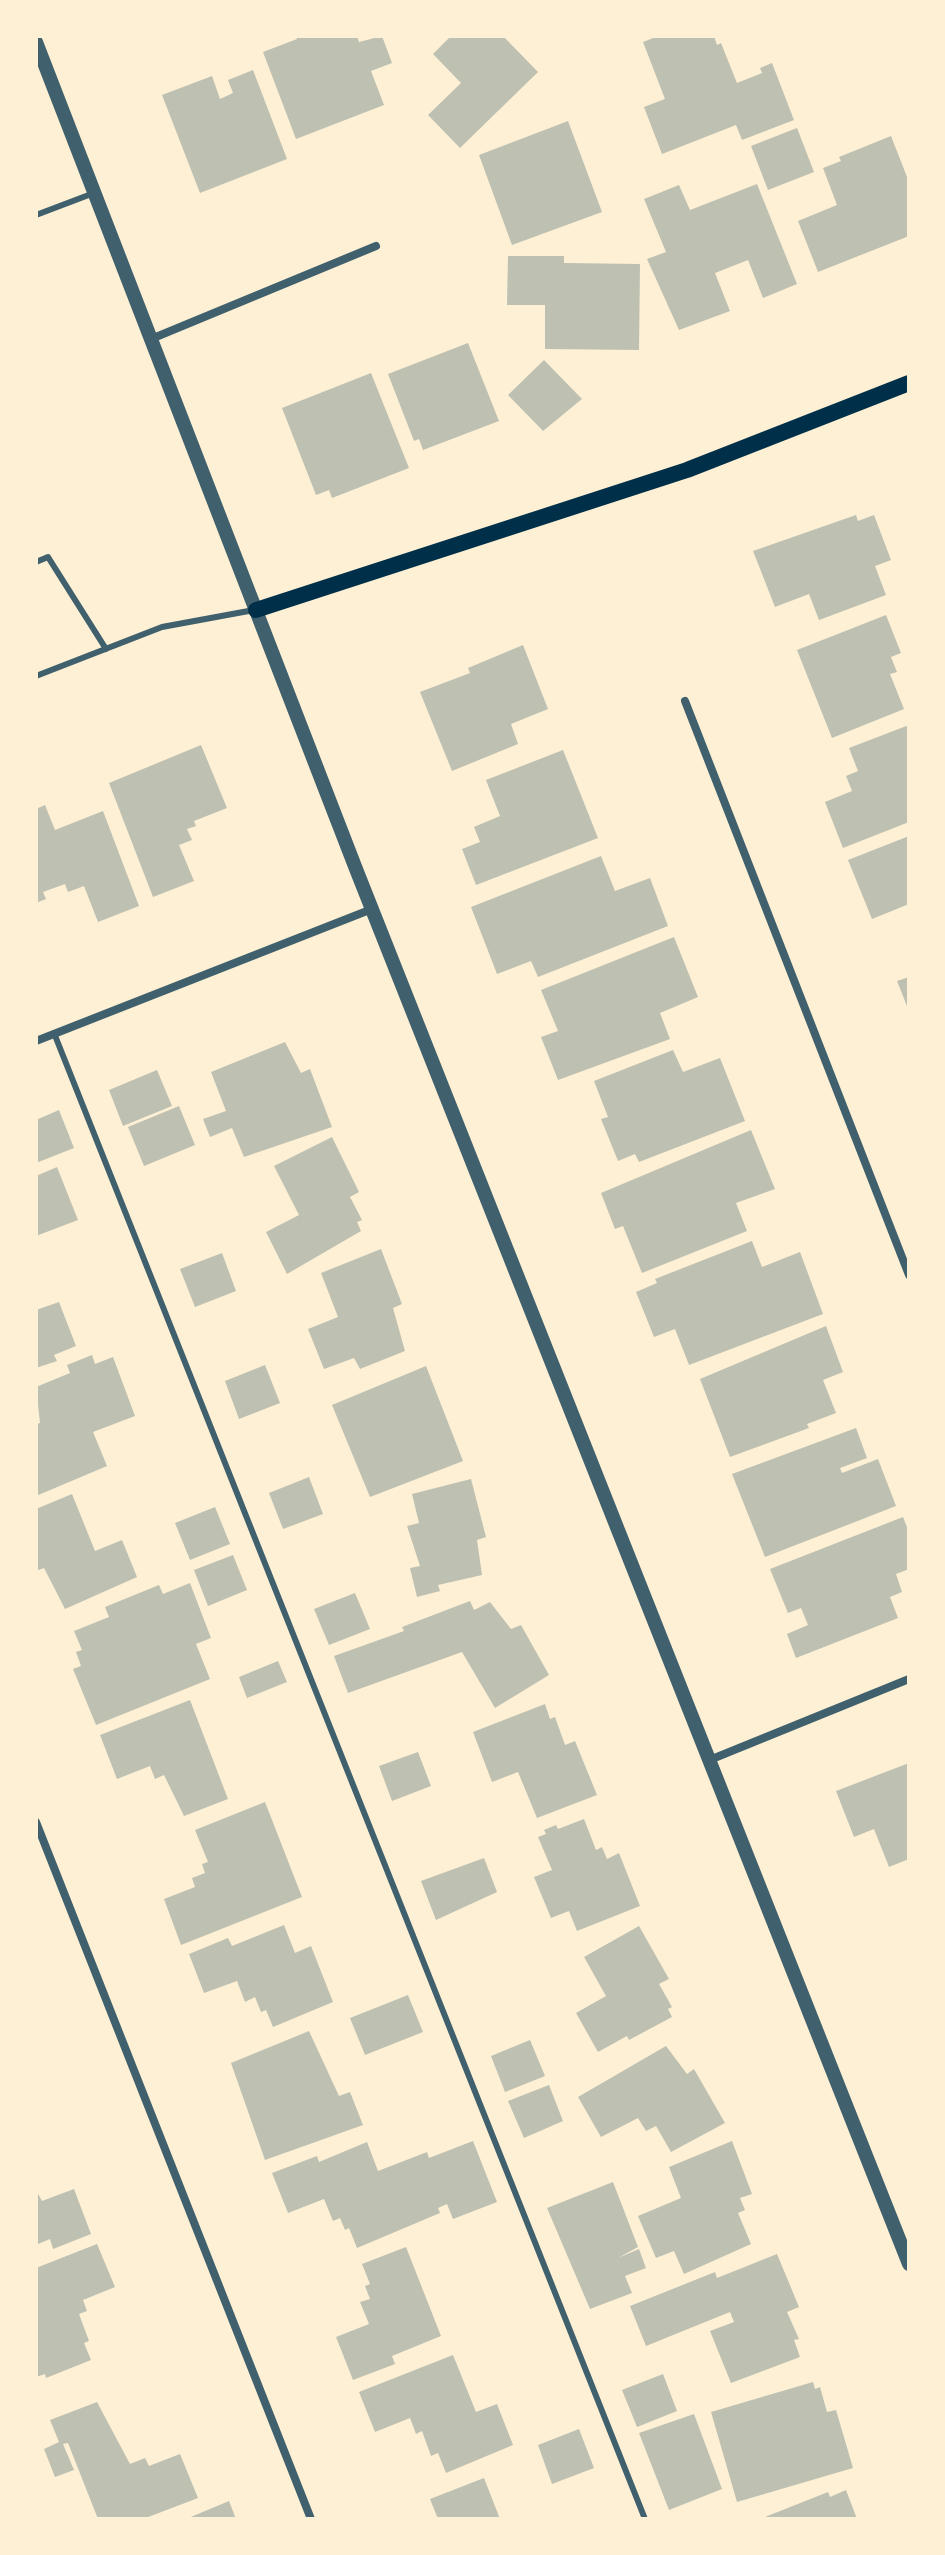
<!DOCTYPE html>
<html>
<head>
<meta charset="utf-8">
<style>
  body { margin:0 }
  #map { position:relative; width:945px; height:2555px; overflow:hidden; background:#fdf0d5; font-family:"Fira Sans",sans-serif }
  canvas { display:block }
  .frame { position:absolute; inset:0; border:38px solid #fdf0d5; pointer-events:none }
</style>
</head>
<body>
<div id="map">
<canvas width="945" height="2555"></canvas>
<div class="frame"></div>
</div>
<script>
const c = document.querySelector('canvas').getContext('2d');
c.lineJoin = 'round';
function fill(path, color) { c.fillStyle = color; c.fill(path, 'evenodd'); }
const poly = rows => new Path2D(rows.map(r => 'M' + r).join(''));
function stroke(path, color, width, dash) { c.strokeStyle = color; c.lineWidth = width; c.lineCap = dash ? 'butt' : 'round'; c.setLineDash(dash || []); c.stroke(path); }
fill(poly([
  [296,36,357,36,359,42,382,36,392,63,371,71,384,105,296,139,263,52,297,39],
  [451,36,503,36,538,72,460,148,428,115,461,83,433,54],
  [658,36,714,36,717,45,721,43,737,83,762,73,760,68,772,63,794,120,742,140,736,125,662,154,644,107,665,99,643,42],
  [253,70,287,159,200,193,162,95,212,76,220,99,233,93,228,80],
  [568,121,602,212,512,245,479,155],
  [797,128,814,172,768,190,751,146],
  [891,136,909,182,909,236,818,272,798,221,837,205,823,168,841,161,839,157],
  [757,184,797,284,763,298,748,260,715,273,730,311,679,330,647,259,666,252,644,199,679,185,690,210],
  [508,256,564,256,564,263,640,264,639,350,545,349,545,305,507,305],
  [468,343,499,421,423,450,419,439,414,441,388,374],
  [544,360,582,399,543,431,508,395],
  [371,373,409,468,332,498,329,490,316,495,282,408],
  [856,515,858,521,874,515,891,560,875,566,886,595,819,620,809,594,775,607,753,551],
  [886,615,901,653,891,657,897,672,890,674,904,709,832,738,797,650],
  [523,645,548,709,511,724,518,744,452,771,420,692,470,673,468,668],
  [909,725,909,822,843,848,825,802,852,791,846,776,858,771,849,748],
  [201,745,227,808,194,821,196,826,187,829,192,840,179,845,194,881,153,897,109,783],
  [563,750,598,838,476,885,462,849,480,842,474,827,500,816,486,780],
  [45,805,55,830,103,811,139,906,98,922,84,886,68,892,65,884,43,892,46,899,36,903,36,809],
  [909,836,909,904,872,919,848,860],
  [601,856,615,891,650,878,668,926,538,977,531,961,497,974,471,907],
  [674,937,698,997,660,1013,670,1039,558,1080,541,1037,558,1031,541,990],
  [909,977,909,1011,897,981],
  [285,1042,301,1073,310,1069,332,1127,244,1157,232,1128,210,1137,203,1119,226,1111,211,1072],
  [673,1050,683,1072,720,1058,745,1121,639,1162,635,1154,618,1161,601,1119,608,1117,594,1081],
  [157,1070,172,1106,123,1126,109,1090],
  [179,1106,195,1145,144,1166,128,1127],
  [59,1110,74,1148,36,1163,36,1120],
  [751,1130,775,1189,736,1203,747,1231,642,1273,623,1226,615,1229,601,1193],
  [332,1137,359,1192,350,1197,362,1220,357,1222,361,1231,287,1274,266,1232,299,1215,274,1166],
  [57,1167,78,1220,36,1236,36,1176],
  [752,1241,762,1267,800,1252,823,1314,689,1365,675,1329,654,1337,636,1292,657,1283,655,1279],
  [381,1249,402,1304,393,1308,405,1351,360,1369,354,1358,324,1369,308,1329,338,1317,321,1273],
  [222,1253,236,1291,195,1307,180,1269],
  [59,1302,76,1346,54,1355,57,1361,36,1368,36,1310],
  [826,1326,843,1372,823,1380,836,1413,807,1424,809,1428,730,1457,700,1379],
  [92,1355,95,1364,113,1357,135,1416,93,1432,107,1466,36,1496,36,1424,40,1423,36,1387,70,1373,67,1365],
  [265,1365,280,1403,239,1419,225,1381],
  [426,1366,463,1461,370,1497,332,1405],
  [856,1428,867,1458,840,1468,842,1473,878,1459,896,1506,765,1557,732,1474],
  [309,1477,323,1514,283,1529,269,1493],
  [471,1479,486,1537,477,1540,482,1575,438,1585,440,1591,417,1597,410,1568,420,1566,407,1526,419,1523,412,1494],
  [72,1494,95,1551,122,1540,137,1577,65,1609,44,1568,36,1571,36,1509],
  [215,1507,230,1544,190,1560,175,1523],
  [903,1517,909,1532,909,1569,896,1574,902,1592,890,1597,898,1618,796,1658,787,1634,808,1625,801,1608,788,1613,770,1569],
  [233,1555,247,1590,208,1606,194,1570],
  [190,1583,211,1638,196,1644,210,1679,96,1725,73,1669,81,1666,76,1652,82,1650,74,1631,109,1617,105,1607,159,1585,163,1594],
  [355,1593,370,1629,329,1645,314,1609],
  [470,1601,474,1610,490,1602,511,1629,521,1625,549,1675,495,1708,462,1652,348,1693,334,1656,404,1631,402,1627],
  [278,1661,287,1682,247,1698,239,1677],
  [190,1700,228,1799,184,1816,164,1775,155,1779,150,1766,117,1779,100,1735],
  [545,1704,550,1719,555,1717,565,1745,575,1741,597,1795,537,1818,518,1772,492,1782,473,1732],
  [418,1752,431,1786,392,1801,379,1766],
  [909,1763,909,1859,889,1867,874,1829,854,1837,836,1791],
  [265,1802,302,1897,181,1945,164,1899,195,1887,192,1878,205,1873,202,1864,208,1862,195,1830],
  [584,1819,596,1850,602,1847,607,1859,619,1853,640,1906,577,1931,569,1911,551,1918,534,1877,552,1870,538,1837,546,1834,544,1830,556,1825,558,1829],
  [484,1858,497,1892,436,1920,421,1881],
  [284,1925,295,1953,311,1946,333,2002,273,2027,266,2010,261,2012,255,1997,245,2002,237,1981,204,1993,189,1954,228,1938,232,1946],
  [639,1926,669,1979,659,1984,672,2007,668,2009,672,2017,629,2040,627,2036,598,2052,576,2013,606,1996,584,1957],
  [408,1995,423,2032,365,2055,350,2018],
  [309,2031,339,2096,350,2092,363,2125,265,2160,231,2063],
  [530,2040,545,2076,505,2092,491,2056],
  [666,2046,687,2074,694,2069,725,2123,671,2152,656,2126,646,2131,638,2118,601,2137,578,2097],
  [549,2085,563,2121,524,2138,508,2101],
  [473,2141,497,2202,453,2219,447,2204,438,2208,440,2213,357,2248,349,2228,345,2230,340,2218,333,2221,324,2199,288,2213,272,2173,317,2156,319,2162,367,2142,378,2171,427,2152,429,2158],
  [732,2141,752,2194,740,2198,745,2210,738,2213,751,2244,684,2274,674,2251,656,2258,638,2216,681,2198,669,2167],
  [613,2182,638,2247,618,2258,639,2249,646,2268,625,2276,632,2293,590,2309,547,2208],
  [74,2189,91,2234,53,2249,50,2239,38,2244,36,2190,42,2201],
  [97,2244,115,2287,83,2300,87,2311,79,2314,89,2341,84,2343,91,2360,46,2378,45,2374,36,2377,36,2268],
  [406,2247,441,2336,392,2356,395,2364,353,2380,336,2337,369,2324,360,2302,370,2299,365,2286,370,2284,362,2264],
  [777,2254,799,2307,787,2312,799,2339,794,2340,800,2357,731,2383,710,2331,734,2322,730,2312,646,2346,630,2306,715,2272,717,2278],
  [453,2355,476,2412,497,2404,513,2445,446,2473,438,2453,431,2456,422,2431,416,2434,410,2418,375,2432,359,2392],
  [663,2374,677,2411,637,2427,622,2390],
  [813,2382,815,2389,820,2387,827,2412,836,2410,853,2468,737,2502,711,2412],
  [97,2402,130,2464,145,2458,149,2466,180,2454,198,2498,143,2519,98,2519,68,2443,63,2444,74,2470,55,2477,44,2449,59,2442,50,2420],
  [694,2414,722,2489,669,2510,639,2433],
  [579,2429,594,2468,552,2484,538,2445],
  [484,2478,500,2519,438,2519,430,2499],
  [846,2490,857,2519,760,2519,828,2492,830,2497],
  [229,2501,236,2519,186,2519]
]), '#bec0b2');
stroke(poly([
  [36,215,94,193],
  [36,562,48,557,106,649],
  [36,676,162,627,254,610],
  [54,1033,645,2519]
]), '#3f606c', 6);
stroke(poly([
  [151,339,376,246],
  [685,701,909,1275],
  [36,1041,372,909],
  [707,1761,909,1679],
  [36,1822,311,2519]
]), '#3f606c', 8);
stroke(poly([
  [36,42,356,869,909,2264]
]), '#3f606c', 14);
stroke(poly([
  [256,610,687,470,909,383]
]), '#003049', 16);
</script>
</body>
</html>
